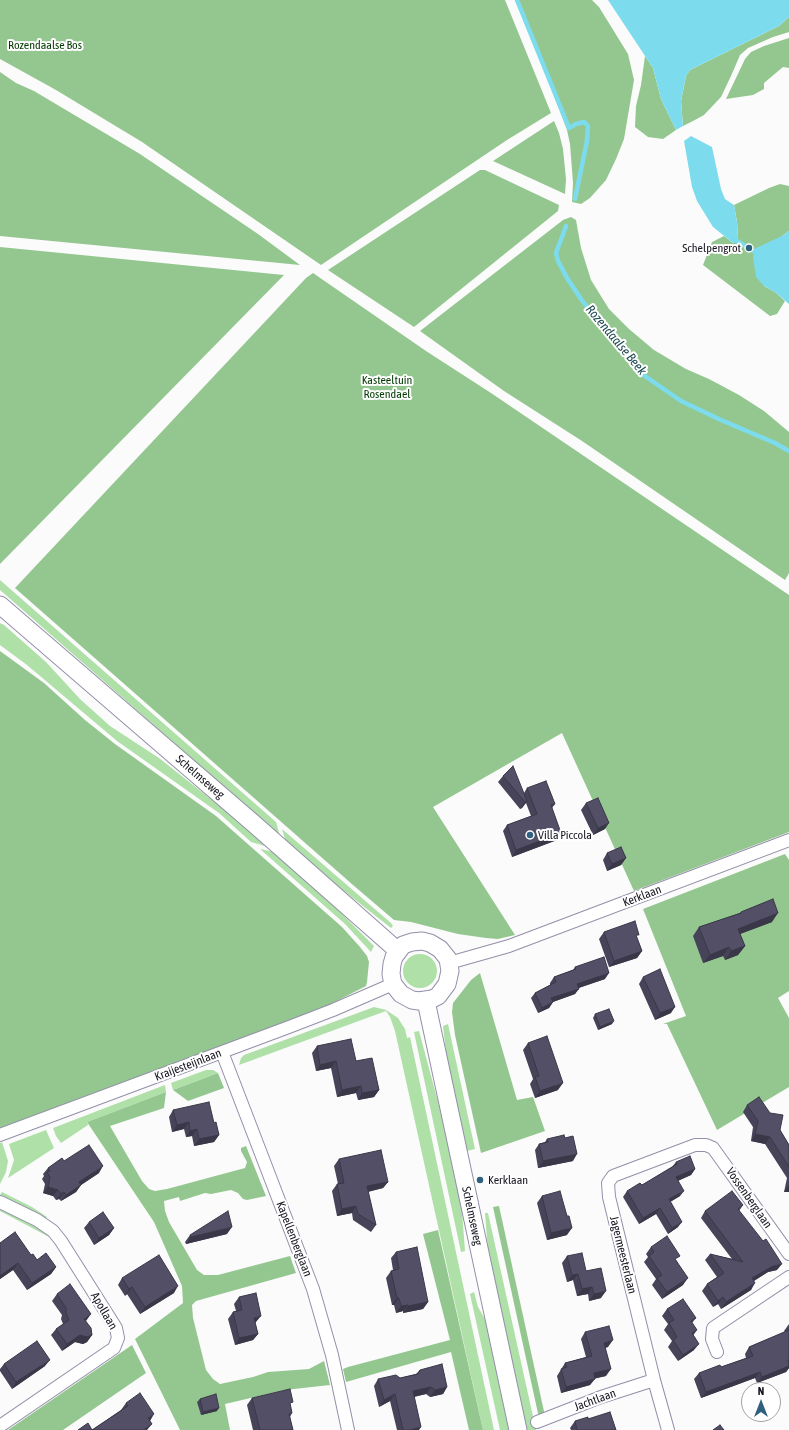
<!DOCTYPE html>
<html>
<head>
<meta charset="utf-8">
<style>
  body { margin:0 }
  #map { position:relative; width:789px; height:1430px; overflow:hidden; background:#fbfbfb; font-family:"Asap Condensed",sans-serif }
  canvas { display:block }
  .north { position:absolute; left:741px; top:1382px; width:40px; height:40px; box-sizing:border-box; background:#fff; border:1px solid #a2a1a5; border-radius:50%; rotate:0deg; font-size:11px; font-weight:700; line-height:16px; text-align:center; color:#17151f }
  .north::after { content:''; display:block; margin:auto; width:14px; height:18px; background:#2f607e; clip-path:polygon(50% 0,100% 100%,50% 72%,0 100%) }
</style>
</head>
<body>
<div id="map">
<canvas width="789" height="1430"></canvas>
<div class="north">N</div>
</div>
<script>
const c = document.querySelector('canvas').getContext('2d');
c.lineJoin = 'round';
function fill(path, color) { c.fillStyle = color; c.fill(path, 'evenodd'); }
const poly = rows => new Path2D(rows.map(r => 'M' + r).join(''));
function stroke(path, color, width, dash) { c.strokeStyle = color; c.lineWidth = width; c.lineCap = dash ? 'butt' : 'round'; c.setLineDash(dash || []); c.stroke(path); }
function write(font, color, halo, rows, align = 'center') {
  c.font = font + ' "Asap Condensed",sans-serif'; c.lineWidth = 4; c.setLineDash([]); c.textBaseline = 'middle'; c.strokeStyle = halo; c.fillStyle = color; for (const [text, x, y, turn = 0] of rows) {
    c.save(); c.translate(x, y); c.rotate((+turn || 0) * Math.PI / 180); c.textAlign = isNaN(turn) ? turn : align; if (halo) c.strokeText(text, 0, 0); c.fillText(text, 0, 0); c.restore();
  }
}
fill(poly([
  [0,580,276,822,280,836,0,590],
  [0,623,4,625,46,662,80,699,110,726,159,758,241,823,266,845,265,846,251,842,219,813,117,741,27,665,0,645],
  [282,829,391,923,393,926,391,928,330,880,286,842],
  [260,849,274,852,323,895,374,946,371,952,345,924],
  '403 971a17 17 0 1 1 34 0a17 17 0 1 1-34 0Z',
  [374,1007,386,1010,398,1018,405,1029,407,1038,410,1037,494,1430,483,1430,395,1031,390,1017,386,1011,239,1065,241,1058,244,1055],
  [448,1024,475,1149,467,1151,447,1063,443,1026],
  [419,1031,441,1113,462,1211,465,1251,461,1252,414,1032],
  [206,1070,213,1070,218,1073,173,1090,171,1083],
  [165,1085,166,1092,87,1122,88,1125,61,1143,56,1136,53,1128],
  [46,1130,54,1148,8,1178,14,1160,9,1144],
  [2,1142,8,1161,6,1172,0,1184,0,1143],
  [2,1192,32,1207,47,1217,46,1219,0,1195],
  [0,1208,37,1226,51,1238,0,1211],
  [485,1213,488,1213,536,1430,526,1430,488,1251],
  [474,1292,478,1307,485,1319,510,1430,500,1430,470,1294]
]), '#aee0a8');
fill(poly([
  [0,0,505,0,551,113,507,140,321,265,142,142,56,90,0,59],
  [515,0,592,0,599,7,628,54,634,80,624,139,616,159,606,180,590,198,581,204,572,202,573,183,570,144,567,130,545,72],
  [789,17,789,32,773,37,748,48,740,55,731,76,721,97,704,115,693,121,683,126,681,101,686,76,690,70,779,26],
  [789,38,789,68,783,67,764,83,764,89,753,95,726,99,745,59,751,52,764,46],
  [645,56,653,68,661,99,676,130,663,139,648,137,635,127,636,106,641,85],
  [0,72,16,83,34,91,140,154,258,234,300,265,0,236],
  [554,121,559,133,563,149,566,179,565,194,493,161],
  [480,170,485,170,559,205,558,211,414,327,328,270],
  [780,184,789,186,789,231,782,236,764,286,775,292,785,301,777,314,770,316,703,265,712,242,724,236,733,243,738,238,737,222,734,205,769,188],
  [571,217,576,220,581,248,591,280,609,309,629,329,654,350,686,369,709,379,739,395,764,411,789,432,789,573,785,580,582,441,504,391,420,331,563,220],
  [0,247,284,275,0,564],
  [313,273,426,351,491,393,789,595,789,832,634,891,562,733,433,807,515,935,498,939,486,938,458,934,411,922,394,920,353,885,15,588,306,278],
  [0,651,44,683,85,720,115,744,216,816,342,927,360,947,367,956,369,962,367,982,366,986,317,1011,0,1129],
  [785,854,789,860,789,991,778,998,789,1018,789,1087,717,1130,667,1024,663,1024,686,1016,643,909],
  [480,973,517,1100,533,1097,545,1131,481,1153,455,1035,452,1012,453,1003,471,980],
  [218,1073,224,1088,188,1101,173,1090],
  [166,1092,164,1108,110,1126,142,1181,149,1189,155,1191,167,1189,245,1168,247,1162,241,1151,241,1148,246,1146,266,1196,247,1200,243,1199,238,1193,231,1190,211,1194,205,1193,180,1201,179,1197,164,1201,165,1211,169,1222,197,1270,204,1275,218,1275,290,1256,296,1273,196,1301,192,1305,193,1318,206,1370,213,1379,220,1384,253,1377,268,1372,309,1369,324,1361,330,1385,285,1390,225,1404,230,1430,180,1430,135,1339,183,1303,182,1286,154,1222,87,1122],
  [499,1206,545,1416,539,1418,493,1207],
  [438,1230,483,1430,469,1430,451,1352,346,1382,343,1369,348,1367,450,1340,423,1234],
  [132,1345,146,1373,63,1430,8,1430]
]), '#94c78f');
fill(poly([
  [608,0,789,0,789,17,779,26,690,70,686,76,681,101,683,126,676,130,661,99,653,68],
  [691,136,712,147,721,189,725,199,734,205,737,222,738,238,735,243,733,243,713,227,697,201,692,187,684,141],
  [789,231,789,304,775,292,764,286,756,277,753,257,754,251,756,248,782,236]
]), '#7cdcee');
stroke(poly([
  [517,0,569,128,576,124,584,122,588,126,587,141,575,199],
  [566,226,556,253,558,261,567,278,581,299,608,335,642,374,681,401,721,420,775,443,789,451],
  [735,237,737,241,757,253]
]), '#7cdcee', 4.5);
const street = poly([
  [449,963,509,946,789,840],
  [222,1052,313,1289,332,1355,348,1430],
  [0,1135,289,1027,333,1010,393,984],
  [0,1202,37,1220,53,1231,61,1241,116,1328,118,1338,114,1348,0,1426],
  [717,1352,712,1339,713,1328,789,1277],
  [537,1422,601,1397,654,1380],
  [668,1430,654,1380,609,1197,608,1183,613,1176,695,1145,706,1145,713,1148,789,1254]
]);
const secondary = poly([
  [0,605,253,823,398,951],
  [422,941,430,943,440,949,448,959,450,971,447,984,438,996,432,999,419,1001,412,1000,401,994,393,984,391,974,392,964,394,957,403,945,412,942,422,941],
  [426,1001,518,1430]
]);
stroke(street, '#938fa9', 14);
stroke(secondary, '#938fa9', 19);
stroke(street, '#fff', 12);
stroke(secondary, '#fff', 17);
fill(poly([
  [503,776,524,793,527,788,555,804,552,808,557,840,512,857,503,831,507,825,531,816,526,803,522,808,520,809,498,782],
  [586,803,605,829,593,835,581,810],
  [607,853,626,858,621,865,607,871,603,860],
  [741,912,772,922,740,934,745,946,738,955,725,960,723,956,703,963,693,936,699,927,740,913],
  [604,932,637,938,642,951,637,958,609,967,599,939],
  [575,967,605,979,578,988,575,994,553,1002,549,1008,538,1013,531,998,535,993,550,985,550,983,554,977,573,970],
  [643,977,671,1013,655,1020,639,984],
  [595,1014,612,1024,598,1030,593,1018],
  [528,1043,558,1090,535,1098,530,1084,533,1079,523,1050],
  [317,1046,356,1061,379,1090,374,1097,358,1100,356,1093,337,1097,331,1068,316,1071,312,1053],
  [747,1105,780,1130,789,1145,789,1192,784,1192,787,1178,765,1144,751,1141,753,1127,743,1112],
  [173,1110,214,1123,219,1135,214,1142,194,1146,192,1136,186,1137,184,1129,172,1132,169,1117],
  [547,1139,573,1161,538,1168,535,1150,539,1144,545,1142],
  [339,1159,388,1182,383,1188,368,1192,376,1225,371,1232,353,1220,352,1213,337,1216,332,1191,337,1184,338,1184,334,1166],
  [64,1161,99,1173,81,1185,76,1192,61,1201,59,1199,56,1200,53,1196,43,1193,45,1184,42,1179,44,1176,43,1174,48,1168],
  [676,1162,695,1169,691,1175,678,1181,680,1196,670,1202,678,1227,668,1234,656,1214,639,1224,623,1197,627,1191,642,1185,672,1167],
  [542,1196,567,1216,567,1235,547,1240,537,1203],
  [743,1205,739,1211,777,1270,768,1272,754,1281,751,1290,721,1309,718,1304,713,1307,702,1291,707,1284,717,1277,705,1260,710,1254,732,1259,701,1218,705,1211],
  [89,1222,114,1228,109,1235,94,1245,84,1228],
  [227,1234,186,1244,185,1242,190,1235],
  [0,1243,31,1255,37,1260,56,1267,51,1274,27,1290,13,1270,0,1279],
  [651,1247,677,1261,683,1285,662,1299,652,1285,656,1279,644,1262,648,1257,646,1254],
  [396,1252,428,1302,423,1309,403,1313,403,1311,396,1313,394,1305,392,1305,386,1278,391,1271,393,1270,391,1258],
  [567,1256,586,1271,601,1298,589,1301,588,1294,577,1296,573,1280,567,1282,562,1263],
  [122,1278,174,1293,140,1314,127,1294,125,1296,118,1285],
  [57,1294,86,1321,92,1335,87,1342,83,1344,75,1342,62,1351,51,1335,56,1329,63,1324,61,1319,62,1315,52,1301],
  [239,1297,256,1322,255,1323,258,1334,253,1340,235,1345,228,1319,233,1312,236,1311,234,1304],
  [667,1309,696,1318,692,1323,694,1350,678,1361,668,1347,672,1341,664,1330,668,1324,662,1316],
  [789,1324,789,1368,786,1372,757,1383,755,1378,701,1398,694,1379,699,1373,721,1367,746,1358,745,1354,749,1347,785,1332,784,1331],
  [585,1332,608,1347,605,1348,606,1376,595,1378,590,1385,561,1393,557,1376,565,1363,586,1357,581,1339],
  [4,1364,45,1366,12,1389,0,1371,0,1369],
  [420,1370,447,1387,443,1394,430,1397,426,1394,414,1397,419,1430,397,1430,390,1401,379,1407,374,1386,378,1379,400,1378,416,1374],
  [252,1398,290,1405,292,1413,290,1417,293,1430,253,1430,247,1405],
  [200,1399,217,1411,201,1415,197,1402],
  [126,1403,149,1421,92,1430,121,1410],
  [588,1419,616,1430,571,1430,570,1428,575,1421]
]), '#474459');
fill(poly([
  [527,801,522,808,520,809,525,802],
  [609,823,605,829,593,835,598,828],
  [561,833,557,840,512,857,516,850],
  [626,858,621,865,607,871,612,864],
  [778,913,772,922,732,937,738,929],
  [745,946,738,955,725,960,731,951],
  [729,947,723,956,703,963,710,955],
  [642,951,637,958,609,967,614,961],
  [609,973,605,979,573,990,577,984],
  [579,989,575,994,547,1004,551,998],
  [553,1002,549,1008,538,1013,542,1008],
  [675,1007,671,1013,655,1020,660,1013],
  [614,1021,612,1024,598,1030,600,1027],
  [336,1061,331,1068,316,1071,320,1065],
  [563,1083,558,1090,535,1098,540,1091],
  [361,1086,356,1093,337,1097,342,1090],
  [379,1090,374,1097,358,1100,362,1093],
  [189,1122,184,1129,172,1132,177,1125],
  [197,1129,192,1136,186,1137,190,1131],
  [755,1134,770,1137,765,1144,751,1141],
  [219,1135,214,1142,194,1146,199,1139],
  [577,1154,573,1161,538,1168,543,1161],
  [103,1166,99,1173,75,1189,79,1182],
  [695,1169,691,1175,672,1183,676,1177],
  [388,1182,383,1188,362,1193,367,1186],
  [81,1185,76,1192,61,1201,66,1195],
  [789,1185,789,1192,784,1192],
  [48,1187,58,1190,53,1196,43,1193],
  [684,1191,680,1196,665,1205,669,1199],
  [64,1192,59,1199,56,1200,61,1194],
  [356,1206,352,1213,337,1216,342,1209],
  [660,1208,656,1214,639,1224,643,1218],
  [682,1222,678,1227,668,1234,672,1228],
  [232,1227,227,1234,186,1244,191,1237],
  [114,1228,109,1235,94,1245,99,1238],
  [572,1228,567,1235,547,1240,551,1233],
  [18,1263,13,1270,0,1279,0,1276],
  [782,1264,777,1270,768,1272,747,1285,752,1278,773,1266],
  [56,1267,51,1274,27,1290,32,1283],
  [578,1274,573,1280,567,1282,572,1275],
  [688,1278,683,1285,662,1299,667,1292],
  [755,1283,751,1290,721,1309,726,1302],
  [178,1286,174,1293,140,1314,145,1307],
  [132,1287,127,1294,125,1296,129,1289],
  [592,1287,588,1294,577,1296,582,1289],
  [606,1291,601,1298,589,1301,594,1294],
  [723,1297,718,1304,713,1307,718,1301],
  [397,1298,399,1298,394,1305,392,1305],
  [428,1302,423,1309,403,1313,408,1306],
  [408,1305,403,1311,396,1313,401,1306],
  [91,1314,86,1321,84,1319],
  [261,1316,256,1322,249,1324,254,1318],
  [697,1330,692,1337,692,1333],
  [258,1334,253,1340,235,1345,239,1338],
  [80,1335,92,1335,87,1342,83,1344,75,1342,62,1351,67,1344],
  [613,1340,608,1347,599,1349,604,1343],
  [699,1344,694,1350,678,1361,683,1355],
  [50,1360,45,1366,12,1389,16,1382],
  [789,1366,789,1368,786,1372,757,1383,762,1377],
  [611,1369,606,1376,589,1380,594,1373],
  [760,1372,755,1378,701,1398,706,1392],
  [595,1379,590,1385,561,1393,566,1387],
  [431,1387,426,1394,408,1398,413,1391],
  [447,1387,443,1394,430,1397,435,1390],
  [395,1394,390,1401,379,1407,384,1400],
  [219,1408,217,1411,201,1415,203,1412],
  [154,1414,150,1421,143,1425,148,1418],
  [152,1424,147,1430,143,1430],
  [421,1427,419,1430,410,1430]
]), '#3a3748');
const building = poly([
  [513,766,527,801,525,802,503,776,513,766],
  [546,781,555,804,551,805,561,833,516,850,507,825,537,814,527,788,546,781],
  [598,798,609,823,598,828,586,803,598,798],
  [621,847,626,858,612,864,607,853,621,847],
  [773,899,778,913,738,929,745,946,731,951,729,947,710,955,699,927,741,913,741,912,773,899],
  [635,921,639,935,636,935,642,951,614,961,604,932,635,921],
  [604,957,609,973,577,984,579,989,551,998,553,1002,542,1008,535,993,556,982,554,977,576,969,575,967,604,957],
  [660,969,675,1007,660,1013,643,977,660,969],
  [609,1009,614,1021,600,1027,595,1014,609,1009],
  [547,1036,563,1083,540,1091,535,1077,539,1076,528,1043,547,1036],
  [351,1039,356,1061,372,1058,379,1090,362,1093,361,1086,342,1090,336,1061,320,1065,317,1046,351,1039],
  [759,1097,770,1113,783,1115,780,1130,789,1145,789,1167,770,1137,755,1134,758,1121,747,1105,759,1097],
  [209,1102,214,1123,216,1122,219,1135,199,1139,197,1129,190,1131,189,1122,177,1125,173,1110,209,1102],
  [564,1135,565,1138,573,1136,577,1154,543,1161,539,1144,548,1142,547,1139,564,1135],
  [89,1145,103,1166,79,1182,81,1185,66,1195,64,1192,61,1194,58,1190,48,1187,50,1177,47,1172,50,1171,48,1168,62,1158,64,1161,89,1145],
  [381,1150,388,1182,367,1186,376,1225,358,1214,356,1206,342,1209,337,1184,344,1183,339,1159,381,1150],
  [690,1156,695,1169,676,1177,684,1191,669,1199,682,1222,672,1228,660,1208,643,1218,627,1191,640,1183,642,1185,677,1164,676,1162,690,1156],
  [560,1191,567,1216,569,1216,572,1228,551,1233,542,1196,560,1191],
  [732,1191,743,1205,738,1209,763,1241,766,1239,782,1264,773,1266,752,1278,755,1283,726,1302,723,1297,718,1301,707,1284,724,1273,710,1254,743,1262,705,1211,732,1191],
  [228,1211,232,1227,191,1237,190,1235,228,1211],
  [103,1212,114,1228,99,1238,89,1222,103,1212],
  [15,1232,31,1255,33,1254,37,1260,46,1253,56,1267,32,1283,18,1263,0,1276,0,1243,15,1232],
  [667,1236,680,1256,675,1259,688,1278,667,1292,657,1278,662,1275,649,1256,654,1252,651,1247,667,1236],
  [417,1247,428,1302,408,1306,408,1305,401,1306,399,1298,397,1298,391,1271,399,1269,396,1252,417,1247],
  [582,1253,586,1271,601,1268,606,1291,594,1294,592,1287,582,1289,578,1274,572,1275,567,1256,582,1253],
  [159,1255,178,1286,145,1307,132,1287,129,1289,122,1278,159,1255],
  [70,1284,91,1314,84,1319,91,1328,92,1335,87,1337,80,1335,67,1344,56,1329,69,1320,66,1313,66,1308,57,1294,70,1284],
  [256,1293,261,1316,254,1318,258,1334,239,1338,233,1312,242,1310,239,1297,256,1293],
  [683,1299,696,1318,691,1321,697,1330,692,1333,699,1344,683,1355,673,1340,677,1337,669,1323,674,1320,667,1309,683,1299],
  [609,1326,613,1340,604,1343,611,1369,594,1373,595,1379,566,1387,561,1369,567,1367,565,1363,592,1356,585,1332,609,1326],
  [789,1330,789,1360,788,1360,789,1366,762,1377,760,1372,706,1392,699,1373,720,1365,721,1367,753,1356,749,1347,789,1330],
  [37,1341,50,1360,16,1382,4,1364,37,1341],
  [442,1364,447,1387,435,1390,431,1387,413,1391,421,1427,410,1430,403,1430,395,1394,384,1400,378,1379,396,1375,400,1378,418,1374,420,1370,442,1364],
  [290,1389,293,1402,290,1403,292,1413,289,1414,293,1430,260,1430,252,1398,290,1389],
  [140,1393,154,1414,148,1418,152,1424,143,1430,78,1430,88,1423,92,1430,128,1406,126,1403,140,1393],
  [216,1394,219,1408,203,1412,200,1399,216,1394],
  [610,1412,616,1430,577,1430,575,1421,588,1417,588,1419,610,1412],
  [720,1425,724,1430,713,1430,720,1425]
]);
fill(building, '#534f67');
stroke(building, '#3a3748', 1);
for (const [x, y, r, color] of [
  [749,248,4,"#2f607e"],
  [530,835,4,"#2f607e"],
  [480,1180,4,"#2f607e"]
]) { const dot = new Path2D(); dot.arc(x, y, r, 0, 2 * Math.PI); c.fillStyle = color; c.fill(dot); stroke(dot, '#fff', 1.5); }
write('12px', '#033a02', '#fff', [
  ["Rozendaalse Bos",45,45],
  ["Kasteeltuin",387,380],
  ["Rosendael",387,394]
]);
write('12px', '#17151f', '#fff', [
  ["Schelpengrot",741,248,"right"],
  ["Villa Piccola",538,835],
  ["Kerklaan",488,1180]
], 'left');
write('12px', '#17151f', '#fff', [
  ["Schelmseweg",200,777,41],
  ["Kerklaan",642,896,-21],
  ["Kraijesteijnlaan",188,1065,-21],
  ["Vossenberglaan",749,1198,55],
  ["Schelmseweg",472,1216,78],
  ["Kapellenberglaan",294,1239,69],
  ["Jagermeesterlaan",623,1255,76],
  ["Apollaan",104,1311,60],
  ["Jachtlaan",595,1400,-20]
]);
write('italic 13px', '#1f4a52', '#fff', [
  ["Rozendaalse Beek",616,340,50]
]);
</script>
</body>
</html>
